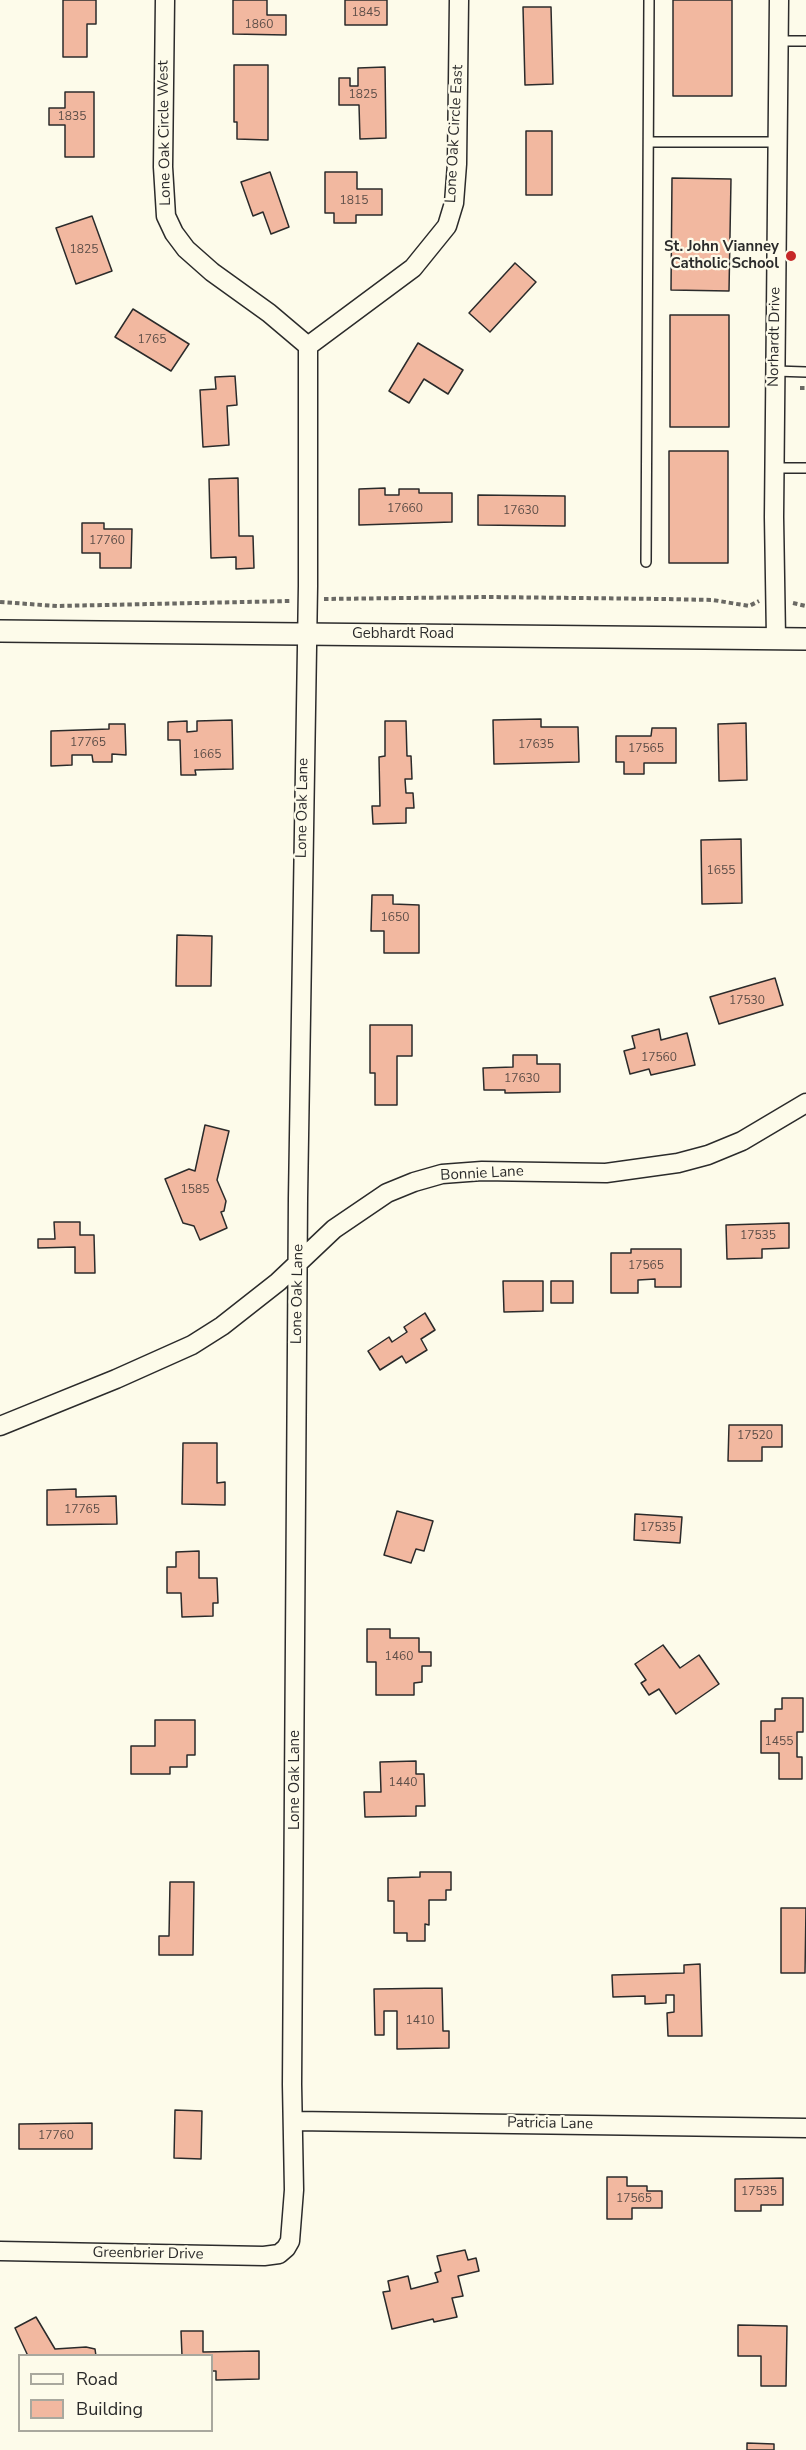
<!DOCTYPE html>
<html>
<head>
<meta charset="utf-8">
<style>
  body { margin:0 }
  #map { position:relative; width:806px; height:2450px; overflow:hidden; background:#fdfbea; font-family:"Nunito Sans",sans-serif }
  canvas { display:block }
  .legend { position:absolute; left:18px; top:2354px; width:195px; height:78px; box-sizing:border-box; background:#fdfbea; border:2px solid #a9a89e; margin:0; padding:8px 10px; list-style:none; font-size:18px; color:#2b2b2b }
  .legend li { display:flex; align-items:center; gap:12px; height:30px }
  .legend b { width:30px; border:2px solid #a9a89e }
</style>
</head>
<body>
<div id="map">
<canvas width="806" height="2450"></canvas>
<ul class="legend">
<li><b style="height:8px;background:#fdfbea"></b>Road</li>
<li><b style="height:16px;background:#f2b8a0"></b>Building</li>
</ul>
</div>
<script>
const c = document.querySelector('canvas').getContext('2d');
c.lineJoin = 'round';
function fill(path, color) { c.fillStyle = color; c.fill(path, 'evenodd'); }
const poly = rows => new Path2D(rows.map(r => 'M' + r).join(''));
function stroke(path, color, width, dash) { c.strokeStyle = color; c.lineWidth = width; c.lineCap = dash ? 'butt' : 'round'; c.setLineDash(dash || []); c.stroke(path); }
function write(font, color, halo, rows, align = 'center') {
  c.font = font + ' "Nunito Sans",sans-serif'; c.lineWidth = 4.5; c.setLineDash([]); c.textBaseline = 'middle'; c.strokeStyle = halo; c.fillStyle = color; for (const [text, x, y, turn = 0] of rows) {
    c.save(); c.translate(x, y); c.rotate((+turn || 0) * Math.PI / 180); c.textAlign = isNaN(turn) ? turn : align; if (halo) c.strokeText(text, 0, 0); c.fillText(text, 0, 0); c.restore();
  }
}
const building = poly([
  [63,0,96,0,96,24,87,24,87,57,63,57,63,0],
  [233,0,267,0,267,15,286,15,286,35,233,34,233,0],
  [345,0,387,0,387,25,345,25,345,0],
  [673,0,732,0,732,96,673,96,673,0],
  [523,7,551,7,553,84,525,85,523,7],
  [234,65,268,65,268,140,237,139,237,122,234,122,234,65],
  [385,67,386,138,360,139,359,105,339,105,339,78,350,78,350,86,358,86,358,68,385,67],
  [65,92,94,92,94,157,65,157,65,125,49,125,49,108,65,108,65,92],
  [526,131,552,131,552,195,526,195,526,131],
  [270,172,289,227,271,234,263,212,253,216,241,182,270,172],
  [325,172,357,172,357,189,382,189,382,215,356,215,356,223,334,223,334,213,325,213,325,172],
  [672,178,731,179,729,291,671,290,672,178],
  [92,216,112,271,76,284,56,228,92,216],
  [515,263,536,282,490,332,469,313,515,263],
  [133,309,189,344,171,371,115,337,133,309],
  [670,315,729,315,729,427,670,427,670,315],
  [418,343,463,370,448,394,424,379,409,403,389,391,418,343],
  [235,376,237,405,227,406,229,445,203,447,200,390,216,389,215,377,235,376],
  [669,451,728,451,728,563,669,563,669,451],
  [238,478,239,536,253,536,254,568,236,569,236,557,211,558,209,479,238,478],
  [385,488,385,495,399,495,399,489,419,489,419,493,452,493,452,522,359,525,359,489,385,488],
  [478,495,565,496,565,526,478,525,478,495],
  [82,523,104,523,104,529,132,529,131,568,100,568,100,553,82,553,82,523],
  [541,719,541,727,578,727,579,762,494,764,493,720,541,719],
  [232,720,233,769,195,770,196,775,181,775,180,740,168,740,168,722,187,721,187,732,197,731,197,721,232,720],
  [385,721,406,721,407,756,411,756,412,779,405,779,406,793,413,793,414,808,406,808,406,823,373,824,372,806,380,806,379,757,385,756,385,721],
  [746,723,747,780,719,781,718,724,746,723],
  [109,724,125,724,126,755,112,754,112,762,93,762,92,755,72,755,72,765,51,766,51,731,109,729,109,724],
  [652,728,676,728,676,763,644,763,644,774,624,774,624,762,616,762,616,736,651,736,652,728],
  [741,839,742,903,702,904,701,840,741,839],
  [372,895,393,895,393,904,419,905,419,953,384,953,384,931,371,931,372,895],
  [177,935,212,936,211,986,176,986,177,935],
  [775,978,783,1005,719,1024,710,997,775,978],
  [370,1025,412,1025,412,1056,397,1056,397,1105,375,1105,375,1073,370,1073,370,1025],
  [659,1029,661,1040,687,1033,695,1065,651,1075,649,1069,630,1074,624,1051,635,1048,632,1036,659,1029],
  [513,1055,537,1055,537,1064,560,1064,560,1092,505,1093,505,1090,484,1090,483,1068,513,1067,513,1055],
  [205,1125,229,1131,217,1180,226,1201,224,1211,221,1212,227,1228,200,1240,194,1226,183,1223,165,1179,189,1169,195,1171,205,1125],
  [54,1222,80,1222,80,1235,94,1235,95,1273,75,1273,75,1247,38,1248,38,1239,55,1239,54,1222],
  [789,1223,789,1248,762,1249,762,1258,727,1259,726,1225,789,1223],
  [631,1249,681,1249,681,1287,655,1287,655,1279,638,1280,638,1293,611,1293,611,1253,631,1253,631,1249],
  [503,1281,543,1281,543,1311,504,1312,503,1281],
  [551,1281,573,1281,573,1303,551,1303,551,1281],
  [425,1313,435,1330,421,1339,427,1350,406,1363,402,1356,380,1370,368,1351,389,1337,392,1342,407,1332,404,1327,425,1313],
  [729,1425,782,1425,782,1447,762,1447,762,1461,728,1461,729,1425],
  [183,1443,217,1443,217,1483,225,1482,225,1505,182,1504,183,1443],
  [76,1489,76,1497,116,1496,117,1524,47,1525,47,1490,76,1489],
  [397,1511,433,1521,424,1551,416,1549,411,1563,384,1555,397,1511],
  [635,1514,682,1517,680,1543,634,1540,635,1514],
  [199,1551,199,1578,217,1578,218,1603,213,1603,213,1616,182,1617,181,1593,167,1593,167,1567,176,1567,176,1552,199,1551],
  [367,1629,390,1629,390,1638,419,1638,419,1652,431,1652,431,1666,422,1666,422,1682,414,1683,414,1695,376,1695,376,1662,367,1662,367,1629],
  [663,1645,680,1668,699,1655,719,1684,676,1714,659,1689,649,1695,641,1683,646,1680,635,1664,663,1645],
  [782,1698,803,1698,803,1732,797,1732,797,1757,802,1757,802,1779,779,1779,779,1753,761,1753,761,1721,775,1721,775,1709,782,1709,782,1698],
  [155,1720,195,1720,195,1755,187,1755,187,1767,170,1767,170,1774,131,1774,131,1746,155,1746,155,1720],
  [416,1761,416,1774,424,1774,425,1806,416,1806,416,1816,365,1817,364,1792,381,1792,380,1762,416,1761],
  [420,1872,451,1872,451,1890,446,1890,446,1900,429,1900,429,1925,425,1924,425,1941,407,1941,407,1933,394,1933,394,1901,388,1901,388,1878,420,1877,420,1872],
  [170,1882,194,1882,193,1955,159,1955,159,1936,169,1936,170,1882],
  [781,1908,806,1908,805,1973,781,1973,781,1908],
  [700,1964,702,2036,668,2036,667,2013,674,2012,674,1995,666,1995,666,2003,645,2004,645,1996,613,1997,612,1975,684,1973,684,1965,700,1964],
  [442,1988,443,2031,449,2031,449,2048,397,2049,397,2011,384,2011,384,2035,375,2035,374,1989,442,1988],
  [175,2110,202,2111,201,2159,174,2158,175,2110],
  [92,2123,92,2149,19,2149,19,2124,92,2123],
  [607,2177,627,2177,627,2186,647,2186,647,2191,662,2191,662,2208,632,2208,632,2219,607,2219,607,2177],
  [783,2178,783,2205,761,2205,761,2211,735,2211,735,2179,783,2178],
  [465,2250,468,2260,476,2258,479,2271,458,2276,463,2296,452,2298,457,2317,434,2322,433,2319,392,2329,383,2292,390,2291,388,2281,408,2276,411,2289,438,2282,435,2273,441,2271,437,2256,465,2250],
  [36,2317,55,2349,86,2347,95,2349,96,2356,28,2356,15,2328,36,2317],
  [738,2325,787,2326,786,2386,761,2386,761,2356,738,2356,738,2325],
  [181,2331,203,2331,203,2352,259,2351,259,2379,216,2380,216,2371,212,2371,212,2356,182,2356,181,2331],
  [747,2443,774,2444,774,2450,747,2450,747,2443]
]);
fill(building, '#f2b8a0');
stroke(building, '#2b2b2b', 1.5);
const service = poly([
  [778,41,806,41],
  [649,142,777,142],
  [775,371,806,372],
  [774,468,806,468],
  [646,562,649,0]
]);
const minor = poly([
  [165,0,163,167,166,216,174,233,186,249,212,272,269,313,308,346],
  [308,346,413,268,447,226,454,203,457,164,459,0],
  [776,638,774,517,779,0],
  [0,1426,116,1379,192,1345,222,1326,278,1282,334,1229,387,1193,414,1182,442,1174,482,1171,606,1173,678,1163,708,1155,742,1141,806,1103],
  [294,2121,806,2128],
  [0,2251,264,2256,279,2254,286,2248,290,2241,294,2190,292,2084,298,1198,308,586,308,346]
]);
const tertiary = poly([
  [0,631,806,639]
]);
stroke(service, '#2b2b2b', 12);
stroke(minor, '#2b2b2b', 21);
stroke(tertiary, '#2b2b2b', 24);
stroke(poly([
  [800,388,806,388],
  [324,599,488,597,664,599,713,600,749,606,759,601],
  [0,602,57,606,290,601],
  [793,603,806,606]
]), '#6a6964', 4, [4.5, 3]);
stroke(service, '#fdfbea', 9);
stroke(minor, '#fdfbea', 18);
stroke(tertiary, '#fdfbea', 21);
for (const [x, y, r, color] of [
  [791,256,6,"#c62828"]
]) { const dot = new Path2D(); dot.arc(x, y, r, 0, 2 * Math.PI); c.fillStyle = color; c.fill(dot); stroke(dot, '#fdfbea', 2); }
write('12px', '#5d4e48', null, [
  ["1845",366,13],
  ["1860",259,25],
  ["1825",363,95],
  ["1835",72,117],
  ["1815",354,201],
  ["1825",84,250],
  ["1765",152,340],
  ["17660",405,509],
  ["17630",521,511],
  ["17760",107,541],
  ["17765",88,743],
  ["17635",536,745],
  ["17565",646,749],
  ["1665",207,755],
  ["1655",721,871],
  ["1650",395,918],
  ["17530",747,1001],
  ["17560",659,1058],
  ["17630",522,1079],
  ["1585",195,1190],
  ["17535",758,1236],
  ["17565",646,1266],
  ["17520",755,1436],
  ["17765",82,1510],
  ["17535",658,1528],
  ["1460",399,1657],
  ["1455",779,1742],
  ["1440",403,1783],
  ["1410",420,2021],
  ["17760",56,2136],
  ["17535",759,2192],
  ["17565",634,2199]
]);
write('15px', '#2b2b2b', '#fdfbea', [
  ["Lone Oak Circle West",165,133,-91],
  ["Lone Oak Circle East",455,134,-87],
  ["Norhardt Drive",775,337,-89],
  ["Gebhardt Road",403,634],
  ["Lone Oak Lane",303,808,-89],
  ["Bonnie Lane",482,1174,-3],
  ["Lone Oak Lane",298,1294,-89],
  ["Lone Oak Lane",295,1780,-90],
  ["Patricia Lane",550,2124,1],
  ["Greenbrier Drive",148,2254,1]
]);
write('bold 15px', '#2b2b2b', '#fdfbea', [
  ["St. John Vianney",779,247],
  ["Catholic School",779,264]
], 'right');
</script>
</body>
</html>
